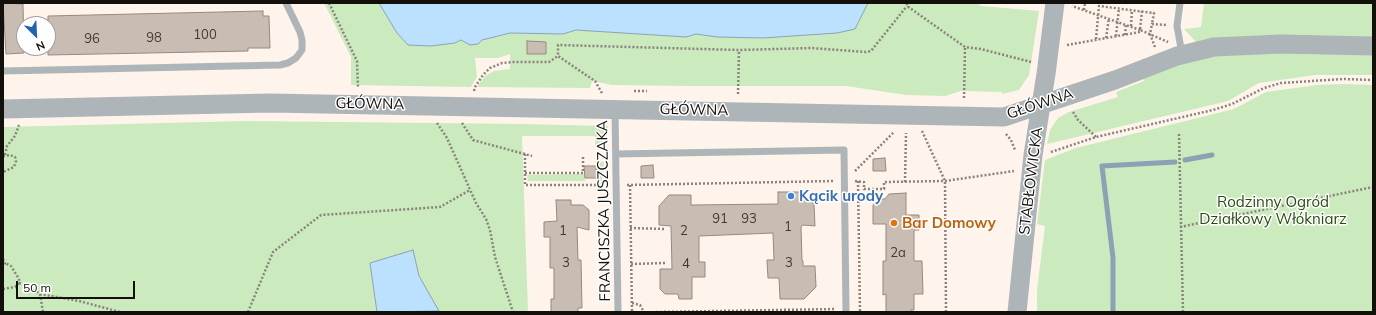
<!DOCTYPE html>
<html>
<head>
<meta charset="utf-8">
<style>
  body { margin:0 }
  #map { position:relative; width:1376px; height:315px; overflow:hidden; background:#fef4eb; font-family:Mulish,sans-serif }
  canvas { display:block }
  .frame { position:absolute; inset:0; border:4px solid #130f0b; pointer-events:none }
  .north { position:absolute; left:16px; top:16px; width:40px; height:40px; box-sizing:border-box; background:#fff; border:1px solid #a19f9d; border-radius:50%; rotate:156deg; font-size:11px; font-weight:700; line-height:16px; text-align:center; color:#130f0b }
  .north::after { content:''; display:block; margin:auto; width:14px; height:18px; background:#1b63b3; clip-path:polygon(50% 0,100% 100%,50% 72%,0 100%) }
  .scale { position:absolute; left:16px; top:281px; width:119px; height:18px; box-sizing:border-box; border:2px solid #130f0b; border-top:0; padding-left:5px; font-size:12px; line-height:14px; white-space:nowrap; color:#130f0b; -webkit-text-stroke:3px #fff; paint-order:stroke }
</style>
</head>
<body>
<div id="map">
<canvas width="1376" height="315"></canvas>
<div class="frame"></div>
<div class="north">N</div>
<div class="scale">50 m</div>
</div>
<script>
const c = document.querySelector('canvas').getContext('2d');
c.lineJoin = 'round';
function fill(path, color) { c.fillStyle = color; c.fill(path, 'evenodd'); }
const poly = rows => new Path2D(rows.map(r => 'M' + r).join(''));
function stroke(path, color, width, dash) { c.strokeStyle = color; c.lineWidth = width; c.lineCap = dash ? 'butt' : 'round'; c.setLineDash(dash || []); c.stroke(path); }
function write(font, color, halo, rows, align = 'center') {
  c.font = font + ' Mulish,sans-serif'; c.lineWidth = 3; c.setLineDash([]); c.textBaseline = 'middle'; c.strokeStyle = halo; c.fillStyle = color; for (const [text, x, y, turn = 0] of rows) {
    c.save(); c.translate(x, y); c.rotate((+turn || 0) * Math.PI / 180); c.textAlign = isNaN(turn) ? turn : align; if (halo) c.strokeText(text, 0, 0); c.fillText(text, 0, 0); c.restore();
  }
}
fill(poly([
  [324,3,379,3,397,33,408,45,431,46,455,43,461,40,470,45,478,44,482,40,510,33,563,34,576,30,686,37,696,34,717,37,763,38,837,33,855,29,868,3,977,3,981,6,1039,11,1029,75,1019,90,1002,94,1002,92,961,91,945,96,906,95,846,86,693,86,612,85,592,81,590,88,477,87,485,76,494,71,510,69,510,54,498,58,475,58,477,77,471,87,351,85,351,57],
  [1204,3,1373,3,1373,39,1197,43,1184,29,1201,27],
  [1373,52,1373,75,1315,75,1259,83,1228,101,1047,144,1050,130,1058,118,1069,112,1118,97,1116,92,1144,81,1142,76,1210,54],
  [1343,84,1373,85,1373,312,1037,312,1037,290,1045,226,1037,224,1045,160,1076,148,1234,109,1266,92,1317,85],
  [246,121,522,124,608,126,606,144,600,146,595,146,595,136,522,136,528,312,438,312,419,276,413,251,370,263,377,312,3,312,3,127],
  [597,161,604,162,602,181,596,181],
  [585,174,585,181,528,181,527,175]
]), '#cbeabd');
const water = poly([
  [379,3,868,3,855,29,837,33,763,38,717,37,696,34,686,37,576,30,563,34,510,33,482,40,478,44,470,45,461,40,455,43,431,46,408,45,397,33,379,3],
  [413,250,419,276,439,311,377,312,370,263,413,250]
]);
fill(water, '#bce1ff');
stroke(water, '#89a2b6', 1);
stroke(poly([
  [1185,160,1212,155],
  [1113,312,1113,258,1102,166,1175,162]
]), '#89a2b6', 5);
const building = poly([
  [3,3,23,4,24,53,6,54,3,3],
  [263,11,263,16,269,16,270,48,248,48,248,51,48,55,48,16,263,11],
  [527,41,546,42,546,54,527,54,527,41],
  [885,158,886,171,873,171,873,159,885,158],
  [653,165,654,178,641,178,641,166,653,165],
  [584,166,596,166,597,178,585,178,584,166],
  [778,192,801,192,814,204,815,226,803,225,801,227,802,260,803,261,803,266,815,266,816,287,804,299,780,299,779,278,768,278,767,260,774,260,773,233,699,236,699,262,705,262,705,277,692,277,692,299,679,299,678,294,665,294,660,289,660,269,672,269,671,226,659,225,659,206,669,195,691,195,691,205,778,204,778,192],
  [906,193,906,215,919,215,919,230,914,230,914,261,922,261,923,294,914,294,914,310,911,310,911,312,886,312,886,294,883,295,883,261,886,261,886,224,873,224,873,205,879,199,885,199,889,194,906,193],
  [556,200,571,200,571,205,583,205,589,210,589,230,577,227,578,260,581,260,582,308,578,308,578,312,551,312,551,299,554,299,554,268,550,268,550,237,544,237,544,222,557,221,556,200]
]);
fill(building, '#c9bdb3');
stroke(building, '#958980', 1);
stroke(poly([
  [329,3,357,61,358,88],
  [907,3,907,6,965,47,981,49,1031,62],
  [1084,10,1085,3],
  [1142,11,1140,30,1168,42],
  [1131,26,1132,10],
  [1125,35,1126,24],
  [1116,36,1119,8],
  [1106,38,1109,18],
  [1096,39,1099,6,1154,13,1152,24],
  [1067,45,1140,32,1140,30,1072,6],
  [1155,47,1150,34,1152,24,1166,25],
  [474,91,475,87,483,75,490,68,502,63,514,62,549,62,558,56],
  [634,91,647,91],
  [602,93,595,81,558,56,558,45,739,50,811,48,866,52,871,51,907,6],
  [738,94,739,50],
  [964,98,965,47],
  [1073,112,1078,120,1096,137],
  [437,123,447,138,476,203,486,219,490,230,495,257,513,312],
  [462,123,473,140,532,156],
  [922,131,945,181,946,312],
  [1006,134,1011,140,1015,150],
  [1179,134,1183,312],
  [1051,152,1096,137,1213,110,1232,104,1264,88,1281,83,1343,79,1373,80],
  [525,154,525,185,606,185],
  [5,155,7,146,15,136,19,125],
  [3,156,10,155,15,157,16,161,14,167,3,172],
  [855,171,894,132],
  [525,173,583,173,583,155],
  [855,181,864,182,864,189,884,189,884,182,945,181,1014,171],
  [858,181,860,312],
  [905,182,906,133],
  [627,185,834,181],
  [630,185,632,312],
  [1180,227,1373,187],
  [630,228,666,229],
  [3,259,5,263,3,266],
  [631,264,665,263],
  [19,283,28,285,40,294,79,301,120,312],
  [3,289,15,287,19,283,19,279,11,266,5,263],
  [40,294,43,312],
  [632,303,640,305,644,312],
  [248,312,273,252,321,215,440,207,470,190],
  [656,312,836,309]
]), '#8a837d', 2.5, [2, 2]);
stroke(poly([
  [1180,3,1177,26,1182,54],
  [3,71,280,65,288,63,296,58,302,50,302,40,300,32,286,3],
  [615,111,618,312],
  [616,154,844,150,846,312]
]), '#aeb5b8', 7);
stroke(poly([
  [3,109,270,103,1004,117,1115,80,1177,56,1214,47,1281,44,1373,46],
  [1017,312,1033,155,1046,74,1055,3]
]), '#aeb5b8', 19);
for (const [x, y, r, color] of [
  [791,196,4,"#3f7fe0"],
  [894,223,4,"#e8710a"]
]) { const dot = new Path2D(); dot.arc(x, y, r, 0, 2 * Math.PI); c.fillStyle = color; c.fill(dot); stroke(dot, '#fff', 1.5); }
write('13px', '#403a35', null, [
  ["100",205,35],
  ["98",154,38],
  ["96",92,39],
  ["91",720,219],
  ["93",749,219],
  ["1",788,227],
  ["1",563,231],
  ["2",684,231],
  ["2a",898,253],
  ["3",566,263],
  ["3",789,263],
  ["4",686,264]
]);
write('15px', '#130f0b', '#fff', [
  ["GŁÓWNA",370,104,1],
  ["GŁÓWNA",1040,104,-18],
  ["GŁÓWNA",694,110,1],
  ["STABŁOWICKA",1031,181,-83],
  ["FRANCISZKA JUSZCZAKA",604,211,-91]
]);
write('bold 15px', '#366cbe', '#fff', [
  ["Kącik urody",799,196]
], 'left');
write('15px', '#264d0d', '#fff', [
  ["Rodzinny Ogród",1273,202],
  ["Działkowy Włókniarz",1273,219]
]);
write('bold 15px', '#c56008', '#fff', [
  ["Bar Domowy",902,223]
], 'left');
</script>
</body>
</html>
